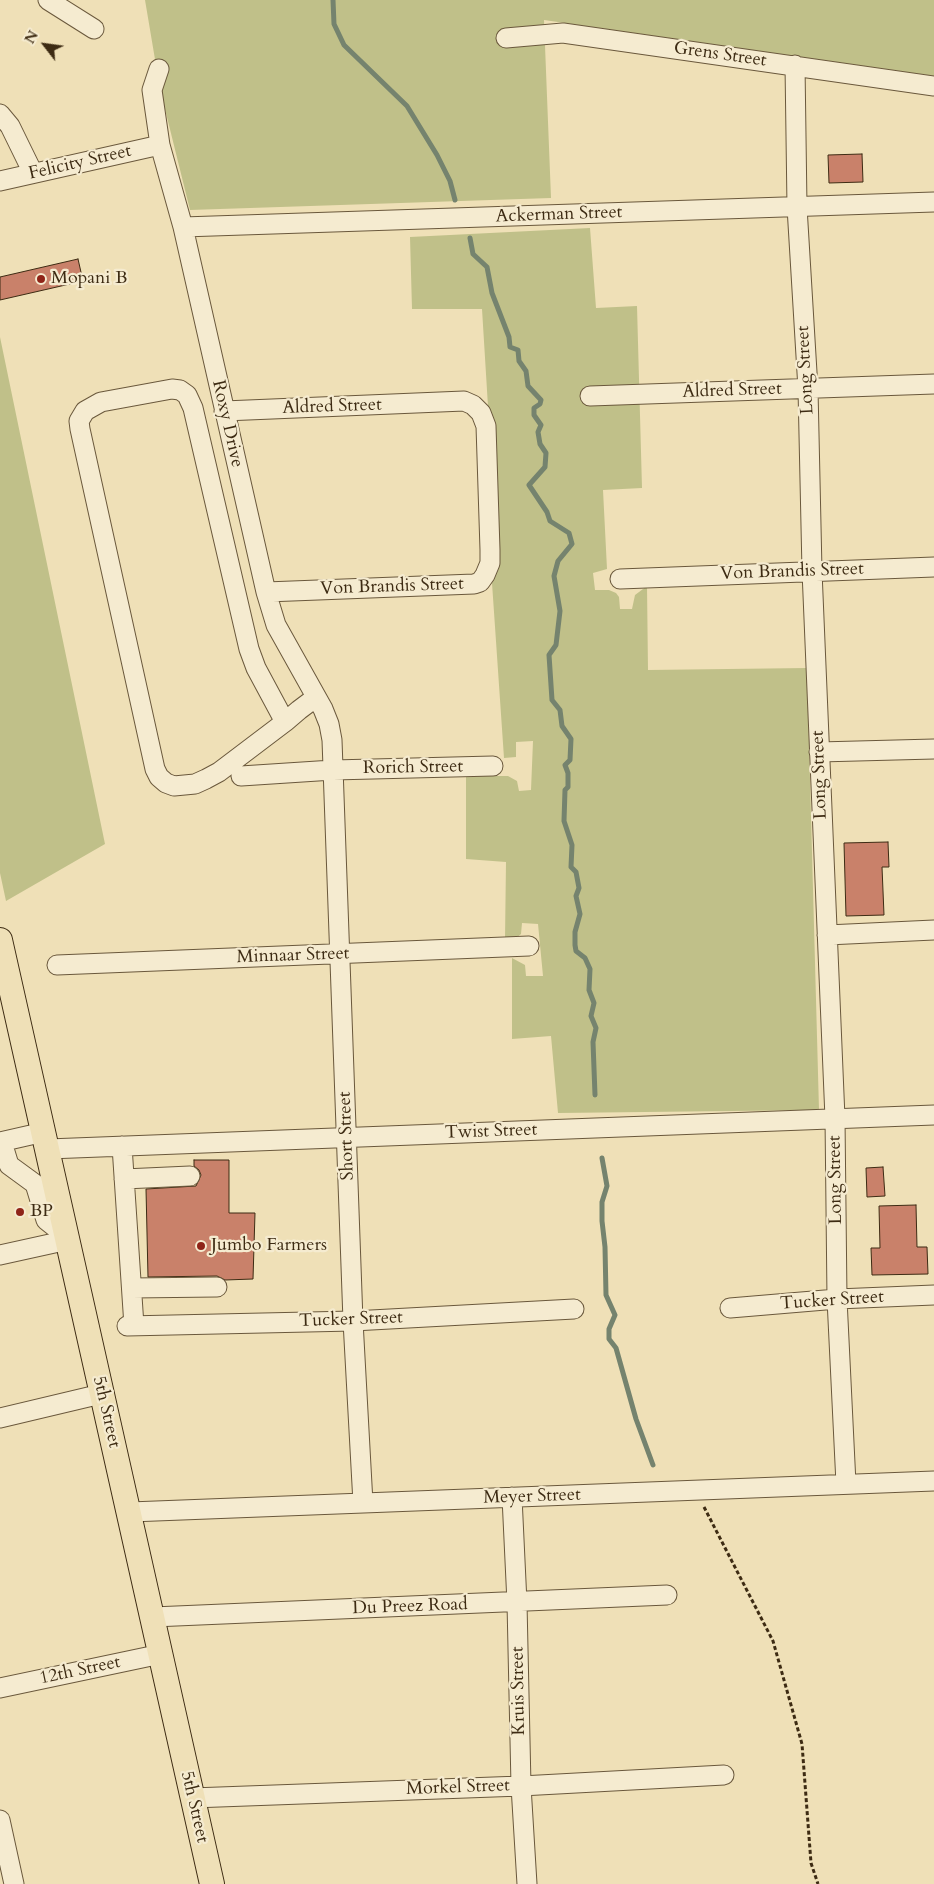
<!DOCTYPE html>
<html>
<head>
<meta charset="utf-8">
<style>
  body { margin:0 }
  #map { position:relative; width:934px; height:1884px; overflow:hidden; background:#efe0b7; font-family:Cardo,serif }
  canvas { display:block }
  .north { position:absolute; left:20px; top:20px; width:50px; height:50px; -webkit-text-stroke:4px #f5ebd0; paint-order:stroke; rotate:300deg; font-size:14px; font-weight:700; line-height:20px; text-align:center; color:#3d2b13 }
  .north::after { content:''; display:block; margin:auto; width:18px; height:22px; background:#3d2b13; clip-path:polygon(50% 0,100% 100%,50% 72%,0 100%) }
</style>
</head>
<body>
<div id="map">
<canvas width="934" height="1884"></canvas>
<div class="north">N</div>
</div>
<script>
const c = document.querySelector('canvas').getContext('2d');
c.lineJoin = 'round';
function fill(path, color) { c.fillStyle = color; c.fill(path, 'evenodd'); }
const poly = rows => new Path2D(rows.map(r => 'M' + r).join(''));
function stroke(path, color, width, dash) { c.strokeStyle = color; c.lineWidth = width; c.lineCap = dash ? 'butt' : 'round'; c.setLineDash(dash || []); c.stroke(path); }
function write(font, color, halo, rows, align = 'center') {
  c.font = font + ' Cardo,serif'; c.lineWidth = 4.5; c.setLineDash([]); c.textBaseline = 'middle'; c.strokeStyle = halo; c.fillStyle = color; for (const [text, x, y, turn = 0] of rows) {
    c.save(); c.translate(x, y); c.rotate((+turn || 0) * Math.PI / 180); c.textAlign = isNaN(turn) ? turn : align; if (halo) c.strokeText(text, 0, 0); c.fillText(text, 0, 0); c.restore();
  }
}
fill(poly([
  [145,0,934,0,934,76,544,20,551,198,190,210,160,89],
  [590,228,596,308,637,306,642,488,603,490,607,569,593,573,595,590,609,590,616,593,619,597,620,609,632,609,635,595,647,586,648,670,807,668,819,1110,558,1113,551,1036,512,1039,512,958,525,965,526,976,543,976,538,924,522,923,521,934,515,939,505,939,506,862,466,859,466,776,508,776,517,781,519,791,531,790,533,741,516,742,516,757,504,758,492,583,498,569,482,309,412,309,410,237],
  [0,337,105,844,6,901,0,873]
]), '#c0c089');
stroke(poly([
  [333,0,334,24,344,45,407,106,437,155,450,181,455,200],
  [470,238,473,254,487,267,492,293,509,337,510,347,518,350,519,361,526,371,528,386,541,400,540,404,534,408,534,415,541,425,538,432,540,444,546,453,545,467,529,485,547,512,550,521,569,533,572,544,558,561,554,576,560,611,556,645,549,655,552,700,560,710,562,726,571,739,570,760,565,765,568,773,568,787,565,790,564,821,572,845,571,867,576,872,579,888,576,896,580,914,575,932,575,945,576,951,585,958,590,969,589,990,594,1003,591,1016,596,1028,593,1042,595,1095],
  [602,1158,607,1186,602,1202,602,1221,605,1247,606,1295,615,1315,609,1329,609,1339,616,1348,636,1419,653,1465]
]), '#75836e', 5);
const building = poly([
  [862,154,863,182,829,183,828,155,862,154],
  [78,259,83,281,0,300,0,277,78,259],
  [888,842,889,867,882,867,884,915,846,916,844,843,888,842],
  [194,1160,229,1160,229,1213,255,1213,253,1279,225,1280,217,1276,148,1277,146,1189,196,1186,201,1175,199,1170,194,1166,194,1160],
  [883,1167,885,1196,867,1197,866,1168,883,1167],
  [916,1205,917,1247,927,1247,928,1274,872,1275,871,1248,880,1248,879,1206,916,1205]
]);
fill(building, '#c9816a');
stroke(building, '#3d2b13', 1);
const minor = poly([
  [48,0,94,29],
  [506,38,563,33,934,86],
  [795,65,797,207,808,389,812,571,835,1118,837,1299,846,1484],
  [159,69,152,90,160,145,183,227,266,592,276,625,323,709,329,724,332,740,353,1321,363,1503],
  [0,114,10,126,33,173],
  [0,181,160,145],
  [183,227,934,202],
  [590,396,934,384],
  [224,411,464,401,473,405,481,413,486,426,490,550,490,563,485,575,480,582,474,584,266,592],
  [620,579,934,567],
  [285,722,256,668,249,649,193,408,187,395,180,390,172,389,101,402,85,411,79,421,80,429,155,769,159,777,166,783,174,786,195,784,206,779,219,772,285,722,299,710,315,698],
  [819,752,934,749],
  [241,776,333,770,493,766],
  [827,935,934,930],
  [57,965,529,946],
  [0,1142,44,1132],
  [2,1142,9,1165,35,1184,46,1220,56,1228,65,1230],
  [122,1146,134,1326],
  [48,1149,934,1115],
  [124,1179,190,1176],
  [0,1255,68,1240],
  [132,1288,217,1287],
  [730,1308,837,1299,934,1295],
  [127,1326,353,1321,574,1309],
  [0,1418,101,1394],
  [512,1497,517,1603,521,1786,527,1884],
  [130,1512,934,1481],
  [153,1617,667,1595],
  [0,1688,161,1654],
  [192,1798,521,1786,724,1775],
  [0,1820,14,1884]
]);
const major = poly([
  [0,940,212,1884]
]);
stroke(minor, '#6a583c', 21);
stroke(major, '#3d2b13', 26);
stroke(poly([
  [704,1507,773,1641,802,1744,811,1863,818,1884]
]), '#3d2b13', 3, [4, 2.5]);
stroke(minor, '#f5ebd0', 19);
stroke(major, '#efe0b7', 24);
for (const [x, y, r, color] of [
  [41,279,5,"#8f2418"],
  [20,1212,5,"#8f2418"],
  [201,1246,5,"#8f2418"]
]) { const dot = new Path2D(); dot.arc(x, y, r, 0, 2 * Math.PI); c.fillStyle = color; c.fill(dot); stroke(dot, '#f5ebd0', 2); }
write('18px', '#3d2b13', '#f5ebd0', [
  ["Grens Street",720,55,8],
  ["Felicity Street",80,163,-13],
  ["Ackerman Street",559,215,-2],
  ["Long Street",806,370,-93],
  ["Aldred Street",732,391,-2],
  ["Aldred Street",332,407,-2],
  ["Roxy Drive",227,424,77],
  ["Von Brandis Street",792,572,-2],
  ["Von Brandis Street",392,587,-2],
  ["Rorich Street",413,768,-1],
  ["Long Street",820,775,-92],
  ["Minnaar Street",293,956,-2],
  ["Twist Street",491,1132,-2],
  ["Short Street",347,1136,-92],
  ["Long Street",836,1180,-91],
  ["Tucker Street",832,1301,-4],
  ["Tucker Street",351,1320,-2],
  ["5th Street",106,1412,77],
  ["Meyer Street",532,1497,-2],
  ["Du Preez Road",410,1607,-2],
  ["12th Street",80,1671,-12],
  ["Kruis Street",519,1691,-91],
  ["Morkel Street",458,1788,-2],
  ["5th Street",194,1807,77]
]);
write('18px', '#3d2b13', '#f5ebd0', [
  ["Mopani B",51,279],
  ["BP",30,1212],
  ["Jumbo Farmers",211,1246]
], 'left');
</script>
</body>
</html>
